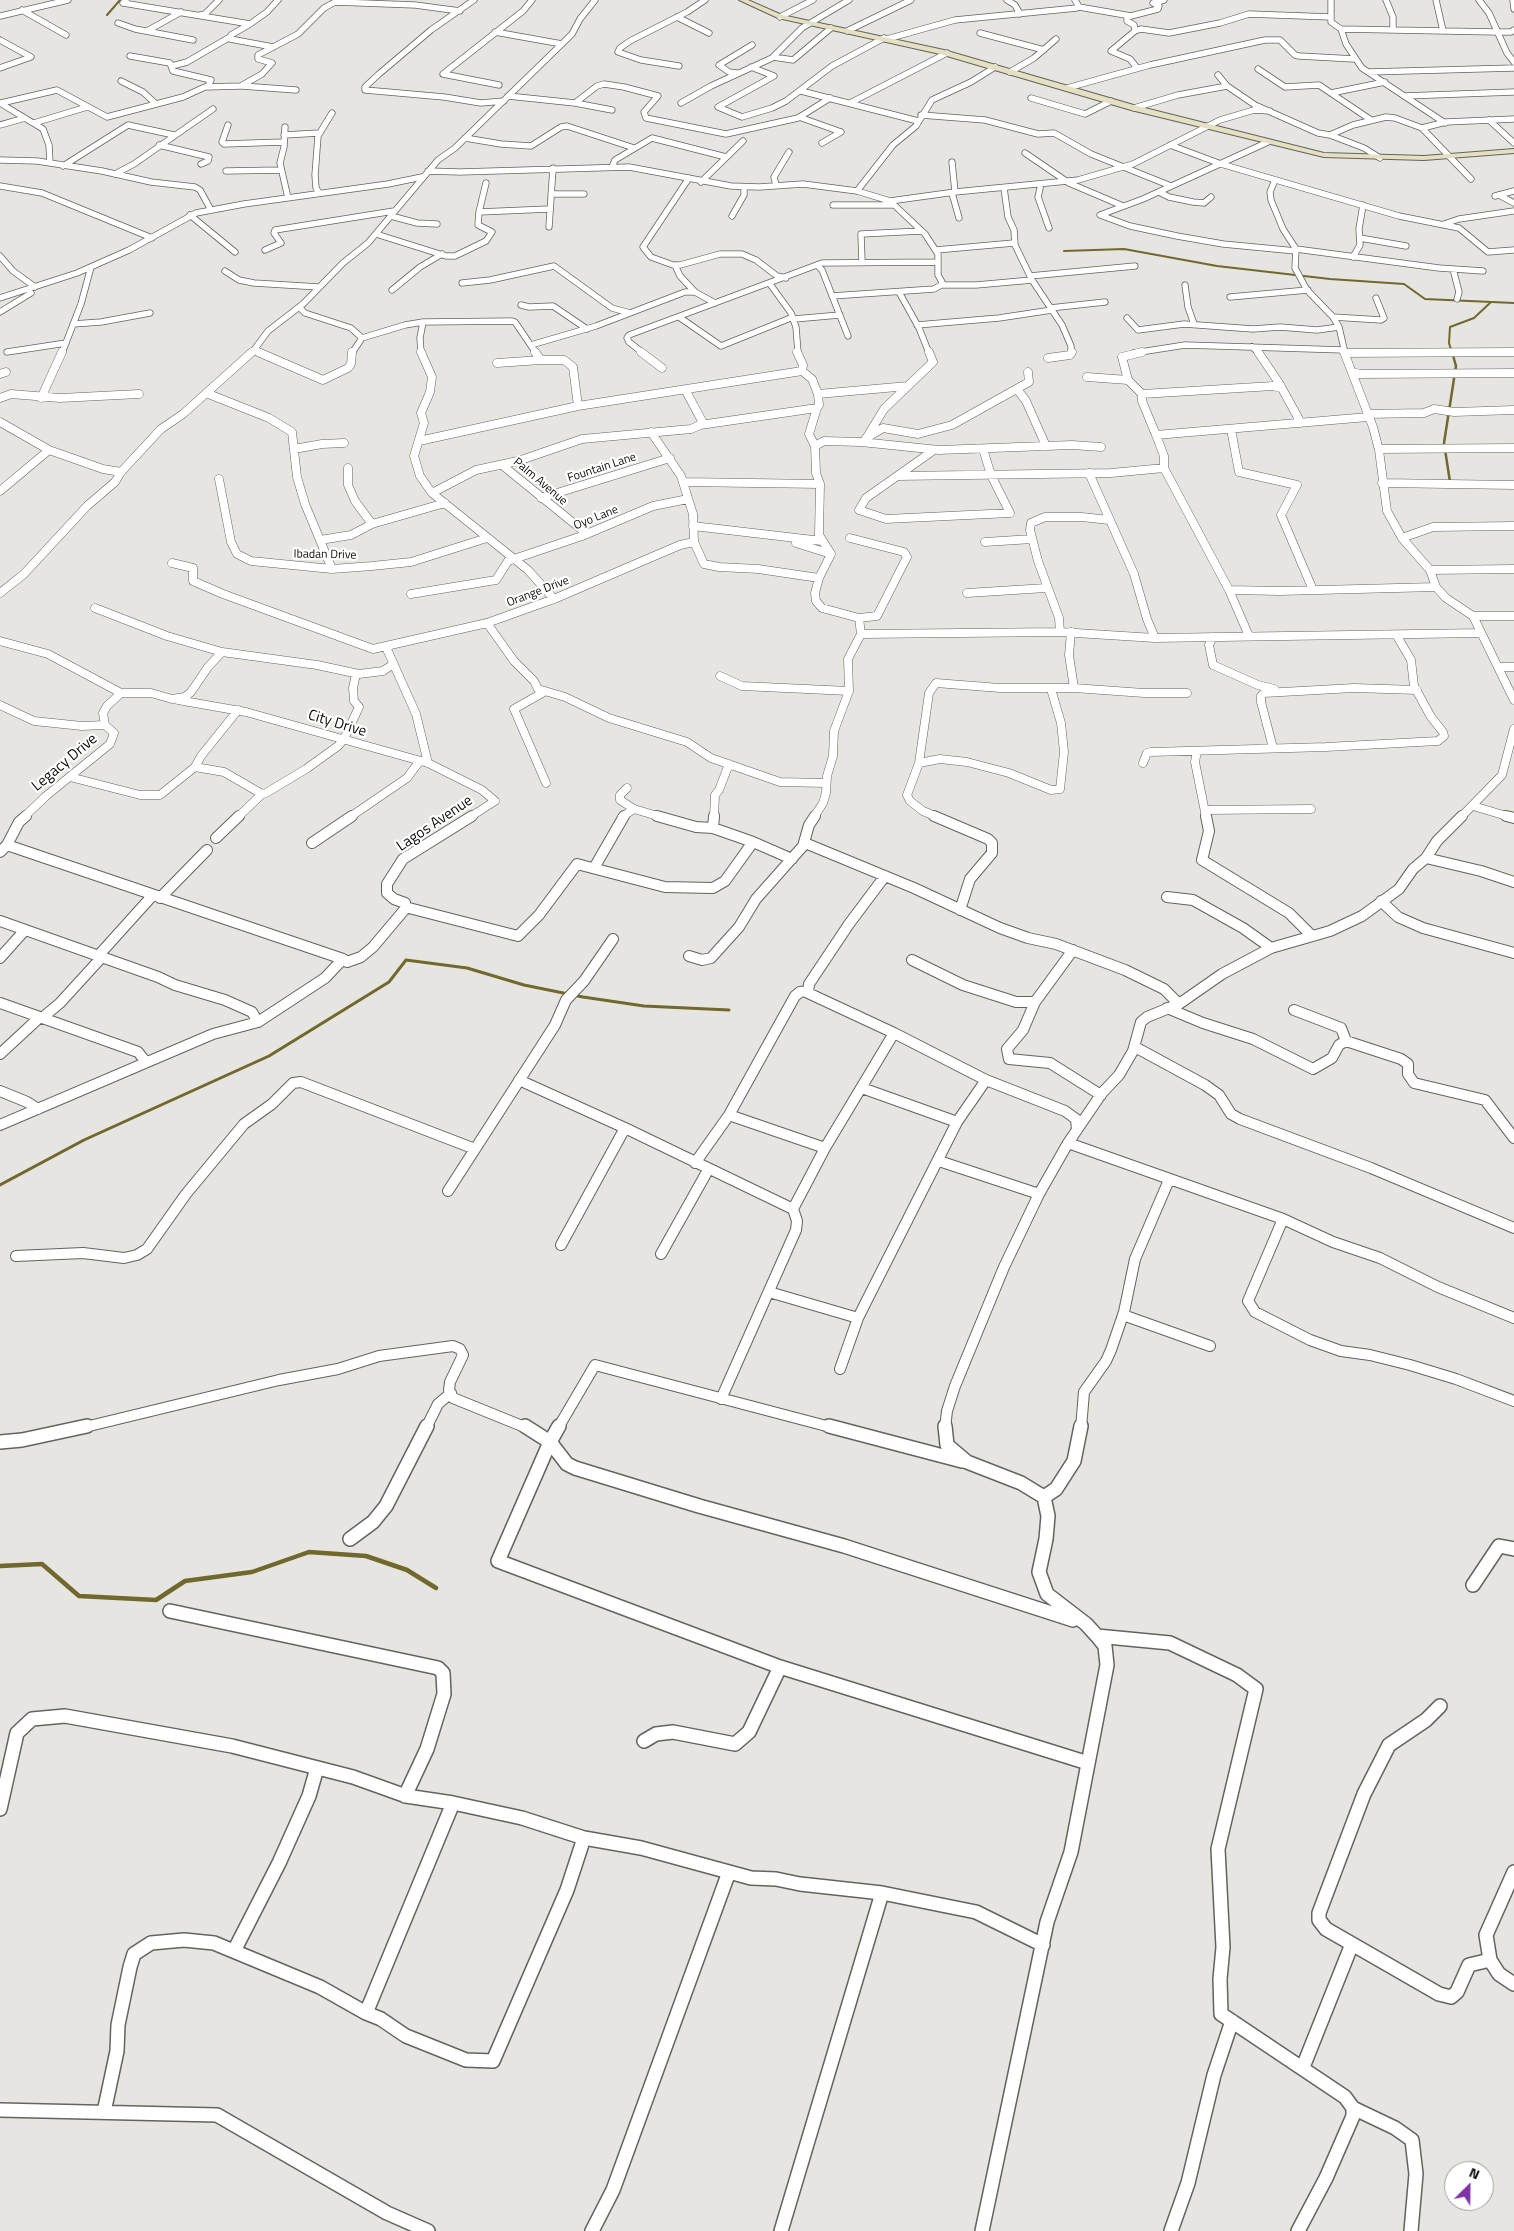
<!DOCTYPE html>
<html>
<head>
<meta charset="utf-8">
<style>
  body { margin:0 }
  #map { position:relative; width:1514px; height:2231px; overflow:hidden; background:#e6e5e1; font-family:"Titillium Web",sans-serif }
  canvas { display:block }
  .north { position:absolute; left:1444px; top:2161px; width:50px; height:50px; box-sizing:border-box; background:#fff; border:1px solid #9e9e9d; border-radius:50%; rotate:23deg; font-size:14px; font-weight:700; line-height:20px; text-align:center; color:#0c0c0a }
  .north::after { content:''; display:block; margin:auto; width:18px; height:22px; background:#7f33a4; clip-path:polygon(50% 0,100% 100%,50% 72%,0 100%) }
</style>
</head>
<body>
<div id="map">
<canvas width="1514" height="2231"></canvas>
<div class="north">N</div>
</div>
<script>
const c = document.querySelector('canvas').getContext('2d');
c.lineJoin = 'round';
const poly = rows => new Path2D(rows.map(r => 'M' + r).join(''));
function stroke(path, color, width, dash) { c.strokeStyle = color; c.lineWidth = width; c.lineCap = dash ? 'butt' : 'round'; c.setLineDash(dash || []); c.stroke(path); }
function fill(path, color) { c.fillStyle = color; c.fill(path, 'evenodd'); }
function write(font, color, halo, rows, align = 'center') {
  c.font = font + ' "Titillium Web",sans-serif'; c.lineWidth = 4.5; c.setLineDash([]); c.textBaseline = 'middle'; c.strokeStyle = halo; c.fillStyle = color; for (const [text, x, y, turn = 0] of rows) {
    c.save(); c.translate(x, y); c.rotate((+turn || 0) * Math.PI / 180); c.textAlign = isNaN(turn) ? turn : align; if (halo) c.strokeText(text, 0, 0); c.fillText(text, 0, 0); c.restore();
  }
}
stroke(poly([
  [107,15,120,0],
  [1064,251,1124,249,1217,266,1330,279,1404,284,1425,299,1514,303],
  [1452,353,1449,343,1450,327,1474,318,1491,302]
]), '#70682c', 2);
stroke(poly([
  [1450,482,1444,443,1456,366,1452,352]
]), '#70682c', 2.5);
stroke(poly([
  [0,1185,84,1140,269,1056,389,982,406,960,467,968,524,985,583,997,644,1006,729,1010]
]), '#70682c', 3);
stroke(poly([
  [0,1566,42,1564,79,1596,156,1600,185,1581,252,1572,309,1552,366,1556,407,1570,436,1588]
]), '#70682c', 4.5);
const streetFar3 = poly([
  [126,0,123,3,250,24,231,35,230,39,273,47],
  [474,0,431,30,379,74,365,87,365,90,444,97,481,103,504,101],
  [1007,0,1015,5,1020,14],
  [1331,0,1331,22,1341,29,1497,32,1511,32,1514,30],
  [1386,0,1393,17,1393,29],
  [1436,0,1443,31],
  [1479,0,1489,13,1507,53,1514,62],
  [1513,0,1514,9],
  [1079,7,1131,16],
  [22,10,66,35],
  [200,15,205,14,219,0],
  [0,16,68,0],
  [677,17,709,33],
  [780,17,813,0],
  [118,23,135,29,193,40],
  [250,24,267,12,278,0],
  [1341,29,1346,44,1362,68,1445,123],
  [147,31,181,12],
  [847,31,911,0],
  [1135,31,1134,25,1127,21,1127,17,1158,9,1159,6,1153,3,1164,0],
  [495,32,562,44],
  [980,33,1044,50],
  [887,39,955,20,1077,8,1078,5,1075,0],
  [0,40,31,57,0,68],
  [130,56,170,63,173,71,211,80,208,86],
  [773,57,793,60,831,28],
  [172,66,187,62,230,37],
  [679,66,641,60,618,52,620,48,630,41,687,12,705,0],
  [751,67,774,76,718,107,742,117,772,108,786,101,832,66,884,38],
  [1137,68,1130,59,1111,51,1135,31,1141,29,1169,33,1220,23,1249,14,1331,17],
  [1258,69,1285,87,1319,85,1371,120],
  [1010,72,1034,58,1056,39],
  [1368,72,1514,68],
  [737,73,729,72,719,65,752,45],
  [1218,75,1227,86,1255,105,1318,133,1330,135,1364,148,1380,158],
  [121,81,143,92,156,104],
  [499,85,443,74,523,11,532,0],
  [242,86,296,90],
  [1067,88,1150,65,1265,40,1280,40,1295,55,1299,56,1354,59],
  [801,91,918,121],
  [1331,93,1385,82],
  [508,96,575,103,612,110],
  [1404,96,1514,92],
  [1031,98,1085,114,1111,101],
  [0,103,43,129,49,145,50,163],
  [1,103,57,90,107,117,183,97,205,87,241,86,262,74,272,63,258,59,258,55,298,34,324,8,335,2,415,5,460,11],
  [575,103,597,86,604,84,624,87,658,96,644,112,646,118,726,134,798,118,830,98],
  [681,103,711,86,772,58,802,28,849,0],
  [850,103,947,53],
  [1134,108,1178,95,1227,86],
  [921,115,985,120,1038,134,1054,133,1091,154,1171,186],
  [799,117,841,132],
  [1489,120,1514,143],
  [34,123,87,107],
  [0,125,25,118],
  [228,125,222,142,224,144,283,142],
  [285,127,284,147,280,163,288,198],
  [1422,128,1471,179],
  [284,135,319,133],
  [1330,135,1353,125,1386,117,1395,118,1422,128,1446,122,1514,119],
  [465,138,501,144,531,146,561,127,567,126,634,148],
  [1268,142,1143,199,1100,215,1130,226,1177,236,1223,244,1296,251],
  [822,143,841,132],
  [159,145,209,157,208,161,201,164],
  [1170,145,1221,164,1399,216,1459,228,1488,252,1514,250],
  [1025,153,1069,183,1123,206],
  [0,160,37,161,102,171,151,182,195,187,200,190,211,210],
  [952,162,955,192],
  [63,166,128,125,174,135],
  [612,167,615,160,652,138,726,157],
  [226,171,281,170],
  [428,171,460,172,629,167,731,186,759,187,803,184,857,191,890,201,925,234,938,254,938,275,942,282,941,285,934,289,832,296],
  [115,174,134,164,213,109],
  [689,178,643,247,651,257,673,265,680,265,720,254,742,254,756,260,777,276,786,278],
  [1275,180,1270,192,1271,200,1283,229,1296,249,1295,268,1307,290,1333,317,1339,327,1345,353],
  [701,182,743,141],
  [1041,184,1038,197,1049,228],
  [776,185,774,177,789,152],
  [0,186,42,193,152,238],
  [1004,188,1008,217,1014,230,1015,245,1032,280,1062,325,1071,346,1071,353],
  [857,191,893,145,916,126,932,100,971,82,995,67],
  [1159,192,1169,197,1193,202,1204,203,1211,197],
  [319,193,316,188,315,175,318,136,332,113],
  [952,193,959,218],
  [551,194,584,194],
  [1499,195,1514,203],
  [1495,196,1514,191],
  [890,201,955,192,1078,180,1133,164,1220,120,1254,110,1270,111],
  [833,205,893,205],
  [479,212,486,183],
  [190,215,235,252],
  [391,216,417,223,437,224],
  [732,216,744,195,744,187],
  [1444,224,1459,219,1514,211],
  [549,227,553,168],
  [376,234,446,256,455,256,486,241,492,232,478,225,479,212,549,209],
  [1360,238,1406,246],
  [1296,249,1439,268,1483,271],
  [265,250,281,243,274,233,275,230,394,211],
  [936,250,1014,243],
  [0,256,13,271,35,287],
  [1353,257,1360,245,1359,229,1363,205],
  [862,262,861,234,921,231],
  [675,265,680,276,695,292],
  [817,265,822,270,848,336],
  [1453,269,1459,292,1457,299],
  [225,271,239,280,254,283,319,287],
  [1030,276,1135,266],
  [462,283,490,280,554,266,612,308,630,313],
  [770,284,791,313,796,327,798,353],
  [941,285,976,285,1032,280],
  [1185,285,1188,307,1194,324],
  [392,290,420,267,442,254],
  [899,292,919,328,929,353],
  [1230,297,1308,290],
  [0,298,77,273,129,250,196,213,244,204,388,184,422,177],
  [521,305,529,307,553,306,587,329],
  [299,307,305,313,351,328,362,338],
  [1050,308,1105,302],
  [0,312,31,293],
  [679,317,721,346,793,317],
  [1333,317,1381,320,1384,318,1376,298],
  [1127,318,1138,330,1184,324,1253,329,1280,327,1317,330,1339,327],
  [794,319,840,315],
  [73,324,101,322,150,313],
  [917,325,999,318,1052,310],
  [531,345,596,326,685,292,695,292,715,303],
  [1252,347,1259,353],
  [7,352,66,343],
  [62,353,81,304,91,267],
  [251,353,254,350],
  [261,353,254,350,268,331,303,304,343,263,368,243,438,160,455,148,572,34,580,19,595,0],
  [352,353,362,338,405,325,423,322,512,321,515,322,536,353],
  [421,353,420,338,423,322],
  [643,353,629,342,627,338,629,335,822,263,937,262],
  [1134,353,1185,345,1344,350],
  [1347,353,1514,352]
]);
const streetFar2 = poly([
  [258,352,323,380,348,368,351,364,352,352],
  [421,352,432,377,430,392,421,413,424,423,414,456,420,476,432,493,528,570,554,599],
  [535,352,541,360,564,360,573,367,578,406],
  [641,352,662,368],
  [797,352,803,365,802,371],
  [1142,352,1122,357,1128,380,1142,394,1273,386,1281,388],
  [1258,352,1279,383,1301,423],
  [1344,352,1373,427,1379,450,1387,511,1402,538,1430,570,1436,587,1446,598,1473,616,1514,700],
  [1345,353,1514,352],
  [1048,358,1070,355,1072,352],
  [497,363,541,360],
  [1352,372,1360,374,1514,373],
  [0,374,6,372],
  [1087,377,1128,380],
  [1017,389,1026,401,1046,446],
  [206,393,269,418,292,432,297,477,305,504,332,569],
  [1142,394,1142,401,1156,435],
  [0,398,11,394,60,398,139,394],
  [41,398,62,352],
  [1367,414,1424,413,1434,409,1454,412,1514,410],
  [0,422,49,450,103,469,121,472],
  [700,425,817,408,819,405,818,394],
  [1231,429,1239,472,1297,485,1281,515,1313,590],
  [651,432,681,476,693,514,694,542,704,564,719,567,758,569,819,578],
  [867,437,884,409,933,362,929,352],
  [866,438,883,428,918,434,952,425,1029,382,1028,372],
  [419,441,578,406,802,371,812,379,818,394,908,386],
  [815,446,809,434,817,408],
  [294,449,322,444,344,443],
  [1379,449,1514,448],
  [934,450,866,498,859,510,886,519,1010,513,991,475,983,449],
  [502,465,587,534],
  [348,468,348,485,355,501,372,524],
  [1089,473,1134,574,1147,619,1155,638],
  [898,476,1111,473,1164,468],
  [219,479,231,542,237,554,251,561,332,569,372,566,411,562,487,538],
  [684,482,820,484],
  [1382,483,1514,485],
  [0,491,49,450],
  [432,493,476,470,518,461,582,439,691,429,700,425,702,421,687,393,688,389],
  [541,498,670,458],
  [693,526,822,541],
  [850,538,904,552,907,557,877,616,859,618],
  [1402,538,1433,527,1514,526],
  [320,540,351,535,372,524,445,503],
  [985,542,1032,539],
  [796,543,831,554],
  [831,554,819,535,820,484,816,473,815,446,824,441,861,442,939,450,1072,445,1101,447],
  [172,563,193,568,193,581,223,594,373,649,487,623,554,599,680,545,694,542],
  [1430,570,1514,569],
  [1229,590,1280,591,1436,587],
  [0,593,24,574,87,506,115,482,121,472,161,429,183,414,252,352],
  [967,593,1046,588],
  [411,594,496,580,508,561,582,536,653,506,688,499],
  [95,608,167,636,222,652],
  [1473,616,1514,616],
  [487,623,514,661,534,681,538,689,565,697,609,718,687,742,711,758,780,782,825,783],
  [1060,632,1059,618,1038,561,1030,530,1031,523,1045,517,1082,517,1109,520],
  [1071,632,1069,655,1074,688],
  [861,634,1060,632,1155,638,1481,633],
  [1249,636,1229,590,1164,468,1164,456,1156,435,1368,417],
  [1213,637,1209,645,1213,665,1258,685,1274,689],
  [0,641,48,654,121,693,151,693,172,699,185,697,191,692,208,667,222,652,317,665,359,674,383,671,392,665],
  [386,647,416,714,428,763],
  [1498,667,1514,667],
  [720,676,742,686,849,691],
  [544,692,514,709,546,783],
  [178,700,246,712,428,763],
  [0,705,34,721,82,726,105,725],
  [1273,748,1261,702,1261,696,1264,693,1354,688,1417,690],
  [1197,751,1195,762,1206,817],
  [428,763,482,790,495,801,470,817],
  [919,763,940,759,967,762,1009,773,1051,790,1060,789,1064,752,1061,723,1051,689],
  [1143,763,1147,753,1151,752,1326,747,1438,741,1444,736,1443,732,1431,717,1414,686,1411,660,1397,636],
  [195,767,224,772,262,794,266,793,306,769,338,746,344,739,359,707,354,701,353,688,356,674],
  [70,777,140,795,160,795,195,767,201,756,238,710],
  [627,788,620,795,620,800,634,809,661,817],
  [1473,806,1510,817],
  [1206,810,1311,809],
  [24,817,46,796,110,744,114,733,105,725,103,713,107,706,121,693],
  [238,817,262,794],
  [350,817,407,778,419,762],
  [622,817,634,809],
  [714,817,715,795,719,790,729,764],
  [814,817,823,803,826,793,827,776,833,756,834,731,849,691,848,659,861,634,859,618,822,608,816,601,815,593,819,578,831,554],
  [937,817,923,811,910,801,907,795,919,763,929,693,936,683,1000,688,1074,688,1144,693,1187,693],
  [1461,817,1502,775,1514,729]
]);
const streetFar1 = poly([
  [657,816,696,827,713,828,753,842,792,859],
  [934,816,988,839,992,843,992,853,970,879,960,910],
  [1206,816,1209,831,1202,860,1289,913,1312,936],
  [1506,816,1514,818],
  [713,828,714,816],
  [216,838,239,816],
  [312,843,352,816],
  [805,843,914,888,1000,928,1028,938,1056,944,1125,970,1164,989,1179,1004],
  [7,845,343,959],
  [0,852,7,845,19,822,26,816],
  [1426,858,1481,871,1514,882],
  [594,868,624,816],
  [885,876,849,924,809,984,808,993,894,1033,986,1080,1065,1111,1076,1119,1077,1130],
  [1167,897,1193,900,1243,928,1271,948],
  [160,898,207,850],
  [1381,901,1398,917,1423,928,1514,953],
  [405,907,518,936,539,915,577,864,665,887,713,888,725,881,753,842],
  [0,921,158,977,175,985,225,1000,252,1012,258,1022],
  [1073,950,1035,1002,1023,1030,1007,1049,1009,1059,1050,1063,1101,1095],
  [98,956,153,895],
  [689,956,702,960,711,958,739,927,756,899,803,846,809,825,815,816],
  [0,958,25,930],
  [912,960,963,985,1016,1002,1035,1002],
  [0,1003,138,1052,146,1062],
  [1167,1008,1203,1023,1253,1039,1313,1069,1332,1058,1339,1045,1346,1041,1401,1059,1408,1064,1408,1074,1414,1083,1485,1100,1514,1138],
  [1294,1010,1341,1028,1346,1041],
  [42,1018,60,1003,102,957],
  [1135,1047,1205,1085,1219,1095,1231,1114,1240,1119,1371,1168,1514,1228],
  [0,1054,40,1017],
  [519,1080,625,1128,793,1209,797,1221,796,1230,721,1399],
  [862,1088,957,1122],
  [0,1091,27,1102,38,1109],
  [729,1115,825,1148],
  [0,1125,213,1034,258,1022,325,978,343,959,347,962,361,957,373,947,405,909,405,903,394,899,387,893,387,884,403,859,472,816],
  [1068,1143,1283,1219,1333,1242,1380,1258,1438,1287,1514,1318],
  [939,1161,1039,1194],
  [695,1163,729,1115,795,996,800,992,807,991],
  [448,1191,555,1025,566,1000,584,981,613,939],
  [793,1209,825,1148,894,1033],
  [1283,1219,1248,1301,1255,1312,1310,1340,1341,1351,1370,1355,1410,1365,1456,1379,1514,1401],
  [561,1245,625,1128],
  [661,1254,708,1170],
  [16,1256,83,1253,124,1258,137,1255,147,1249,186,1194,244,1124,272,1104,293,1083,301,1082,475,1149],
  [769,1292,858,1318],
  [1123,1315,1210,1346],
  [840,1369,858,1318,868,1298,957,1122,986,1080],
  [81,1428,279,1380,338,1369,379,1356,453,1346,460,1349,463,1355,450,1382,449,1390,453,1398,527,1428],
  [426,1428,438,1404,451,1393],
  [558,1428,595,1365,834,1428],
  [945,1428,947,1411,955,1386,1004,1267,1039,1194,1068,1143,1102,1093,1119,1075,1133,1051,1141,1022,1147,1017,1179,1004,1222,974,1271,948,1330,931,1362,916,1399,889,1413,869,1426,858,1437,841,1462,816],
  [1081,1428,1084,1392,1106,1361,1111,1350,1124,1312,1135,1259,1169,1180]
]);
const street = poly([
  [525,1426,550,1442,567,1464,575,1468,699,1506,844,1546,1073,1620],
  [559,1426,550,1442,498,1561,780,1667,1088,1763],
  [829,1426,962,1461],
  [945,1426,947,1445,967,1462,1021,1483,1044,1497,1048,1516,1046,1539,1039,1572,1047,1594,1086,1624,1097,1636,1105,1646,1107,1665,1071,1852,1047,1922,982,2231],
  [0,1442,22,1440,87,1426],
  [1044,1497,1056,1489,1074,1461,1081,1426],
  [350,1539,373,1522,386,1506,427,1426],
  [1473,1585,1499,1546,1514,1549],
  [170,1611,438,1668,443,1673,444,1694,427,1749,405,1796],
  [1097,1636,1170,1643,1237,1675,1256,1689,1218,1849,1223,1947,1220,1979,1221,2014,1345,2097,1353,2108,1353,2116,1326,2178,1298,2231],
  [1440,1706,1426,1720,1389,1745,1364,1794,1319,1913,1319,1920,1326,1929,1439,1994,1451,1997,1457,1992,1469,1965,1490,1960],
  [644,1741,656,1734,673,1732,735,1744,749,1732,780,1667],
  [0,1809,17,1733,32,1719,65,1716,232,1746,353,1777,406,1796,453,1803,522,1818,584,1838,641,1848,751,1878,776,1879,800,1884,882,1893,976,1912,1043,1945],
  [1514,1872,1486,1935,1490,1960,1499,1974,1514,1984],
  [234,1951,279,1863,309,1796,317,1768],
  [366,2013,453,1803],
  [1303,2067,1352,1944],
  [1353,2108,1395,2128,1412,2140,1416,2174,1411,2231],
  [0,2110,217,2115,387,2213,428,2231],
  [104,2112,117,2051,118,2025,130,1967,134,1954,151,1943,184,1940,214,1943,320,1987,366,2013,381,2019,406,2036,466,2060,493,2061,567,1890,584,1838],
  [592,2231,613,2190,729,1872],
  [781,2231,882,1893],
  [1171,2231,1188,2183,1214,2075,1232,2021]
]);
const secondary = poly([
  [739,0,748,0,782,15,944,50,1137,106,1324,153,1424,156,1514,149,1514,153,1424,160,1324,157,1131,110,940,54,778,18,739,0]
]);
stroke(streetFar3, '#63635f', 7);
stroke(streetFar2, '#63635f', 9);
stroke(streetFar1, '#63635f', 12);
stroke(street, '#63635f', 16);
stroke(secondary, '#63635f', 2);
stroke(streetFar3, '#fff', 5.5);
stroke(streetFar2, '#fff', 8);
stroke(streetFar1, '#fff', 10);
stroke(street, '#fff', 13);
fill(secondary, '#e4e0c2');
write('12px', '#0c0c0a', '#fff', [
  ["Fountain Lane",602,468,-18],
  ["Palm Avenue",540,482,40],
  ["Oyo Lane",596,518,-22],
  ["Ibadan Drive",325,555,1],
  ["Orange Drive",538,592,-21]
]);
write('15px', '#0c0c0a', '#fff', [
  ["City Drive",337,724,17],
  ["Legacy Drive",65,763,-40],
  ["Lagos Avenue",435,824,-34]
]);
</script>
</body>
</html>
